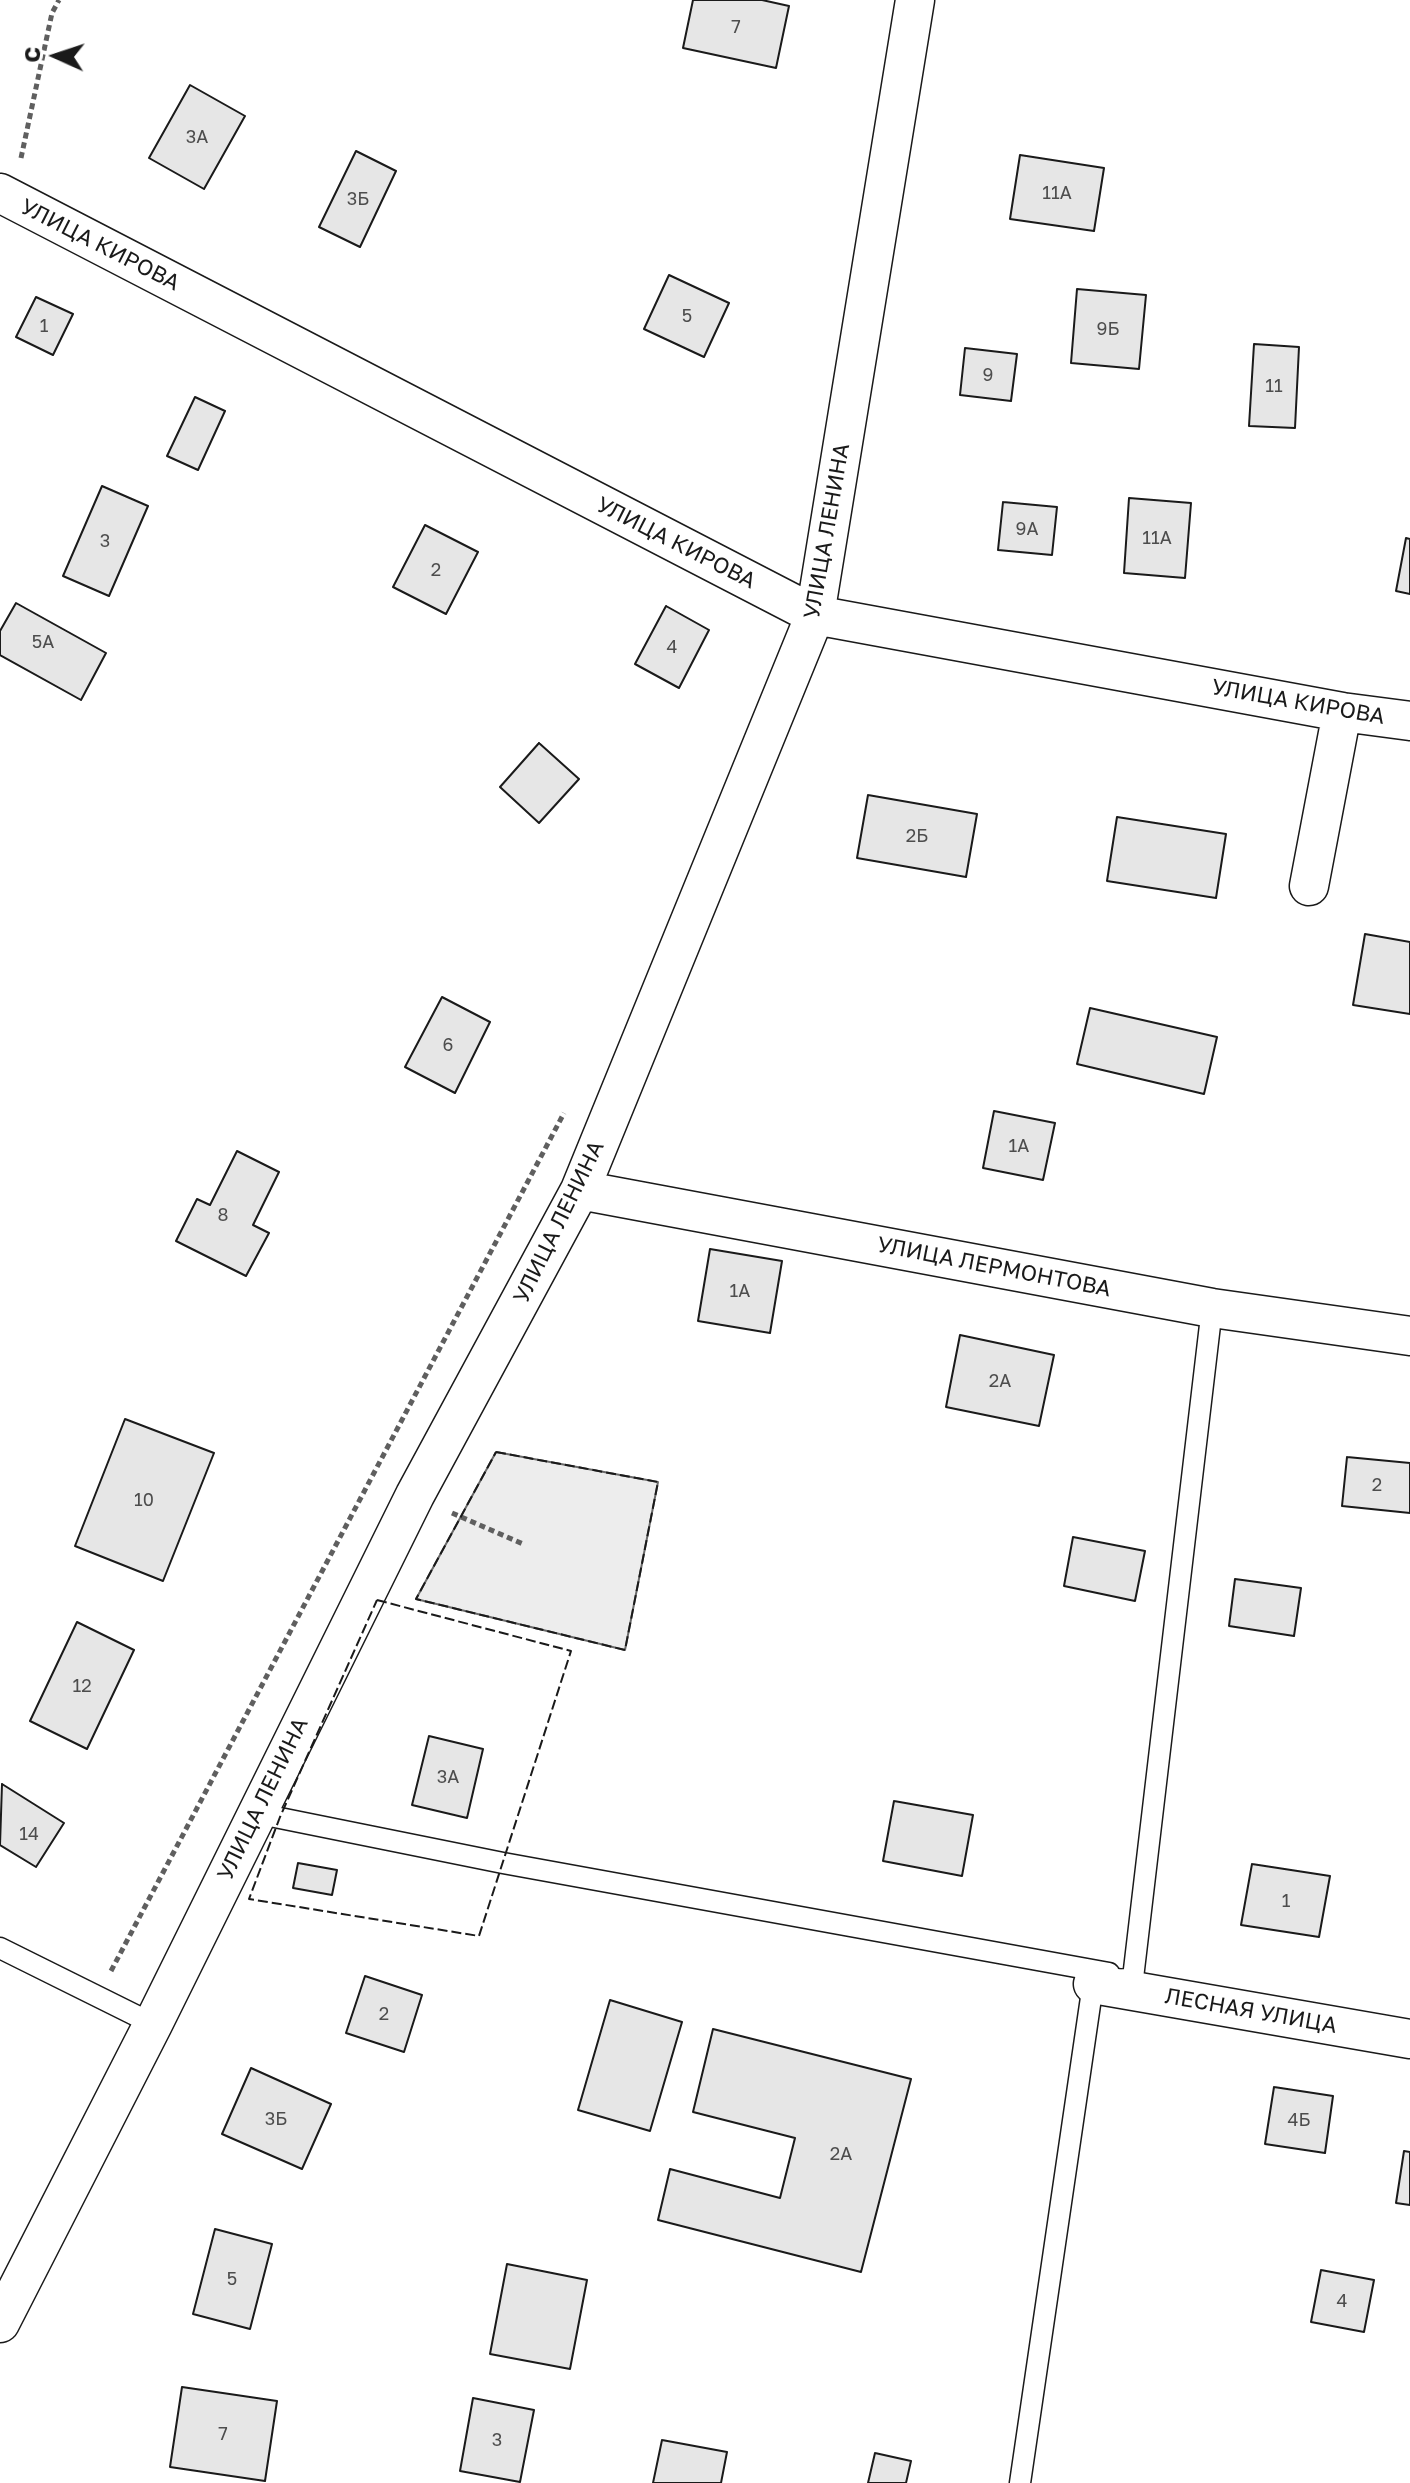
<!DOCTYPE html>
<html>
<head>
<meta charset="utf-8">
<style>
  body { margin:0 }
  #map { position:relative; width:1410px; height:2483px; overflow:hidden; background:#fff; font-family:"Golos Text",sans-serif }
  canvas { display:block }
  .north { position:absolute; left:16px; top:16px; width:80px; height:80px; -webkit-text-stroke:6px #fff; paint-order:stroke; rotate:273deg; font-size:22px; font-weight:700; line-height:32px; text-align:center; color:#1a1a1a }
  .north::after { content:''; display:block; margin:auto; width:28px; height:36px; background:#1a1a1a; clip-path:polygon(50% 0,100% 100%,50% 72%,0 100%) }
</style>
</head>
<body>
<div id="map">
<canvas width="1410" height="2483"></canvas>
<div class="north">С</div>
</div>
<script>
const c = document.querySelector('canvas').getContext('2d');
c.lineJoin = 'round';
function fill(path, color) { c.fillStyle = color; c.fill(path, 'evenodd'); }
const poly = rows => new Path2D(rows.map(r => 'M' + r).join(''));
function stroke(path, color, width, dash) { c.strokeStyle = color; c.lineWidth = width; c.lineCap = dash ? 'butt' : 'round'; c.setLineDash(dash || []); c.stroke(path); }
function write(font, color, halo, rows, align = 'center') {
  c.font = font + ' "Golos Text",sans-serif'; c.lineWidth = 6; c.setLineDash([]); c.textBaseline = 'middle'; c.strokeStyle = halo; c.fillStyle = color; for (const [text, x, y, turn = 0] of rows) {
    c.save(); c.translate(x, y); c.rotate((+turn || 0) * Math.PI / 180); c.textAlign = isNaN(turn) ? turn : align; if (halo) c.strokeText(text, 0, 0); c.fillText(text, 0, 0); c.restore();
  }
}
const built = poly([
  [496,1452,658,1482,625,1650,416,1599,496,1452]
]);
fill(built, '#ededed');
stroke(built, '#6a6a6a', 2);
const building = poly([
  [693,0,762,0,789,6,776,68,683,48,693,0],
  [190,85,245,116,204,189,149,158,190,85],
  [356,151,396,171,360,247,319,227,356,151],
  [1020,155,1104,168,1094,231,1010,219,1020,155],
  [669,275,729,303,704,357,644,329,669,275],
  [1077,289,1146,295,1139,369,1071,363,1077,289],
  [36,297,73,314,53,355,16,337,36,297],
  [1254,344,1299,347,1295,428,1249,426,1254,344],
  [965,348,1017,354,1011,401,960,395,965,348],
  [195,397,225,411,198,470,167,456,195,397],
  [102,486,148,506,109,596,63,576,102,486],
  [1129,498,1191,503,1185,578,1124,573,1129,498],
  [1003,502,1057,507,1052,555,998,550,1003,502],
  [425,525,478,552,446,614,393,587,425,525],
  [1406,538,1410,539,1410,594,1396,591,1406,538],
  [16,603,106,653,81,700,0,655,0,631,16,603],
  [666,606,709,630,679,688,635,664,666,606],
  [539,743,579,779,539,823,500,787,539,743],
  [868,795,977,814,966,877,857,858,868,795],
  [1117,817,1226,834,1216,898,1107,881,1117,817],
  [1365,934,1410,942,1410,1014,1353,1005,1365,934],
  [442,997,490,1022,455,1093,405,1067,442,997],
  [1090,1008,1217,1037,1204,1094,1077,1064,1090,1008],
  [994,1111,1055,1123,1043,1180,983,1168,994,1111],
  [237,1151,279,1172,253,1225,269,1233,246,1276,176,1241,197,1199,210,1205,237,1151],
  [710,1249,782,1261,770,1333,698,1321,710,1249],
  [960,1335,1054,1355,1039,1426,946,1407,960,1335],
  [125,1419,214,1453,163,1581,75,1546,125,1419],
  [1347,1457,1410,1463,1410,1513,1342,1506,1347,1457],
  [1073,1537,1145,1551,1135,1601,1064,1586,1073,1537],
  [1235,1579,1301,1588,1294,1636,1229,1626,1235,1579],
  [77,1622,134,1650,87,1749,30,1721,77,1622],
  [429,1736,483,1749,467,1818,412,1805,429,1736],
  [2,1784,64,1823,36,1867,0,1845,2,1784],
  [894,1801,973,1815,962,1876,883,1861,894,1801],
  [298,1863,337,1870,332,1895,293,1888,298,1863],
  [1252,1864,1330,1876,1319,1937,1241,1925,1252,1864],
  [365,1976,422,1995,404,2052,346,2033,365,1976],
  [610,2000,682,2022,650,2131,578,2110,610,2000],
  [713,2029,911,2079,861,2272,658,2220,670,2169,780,2198,795,2138,693,2112,713,2029],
  [251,2068,331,2104,302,2169,222,2134,251,2068],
  [1274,2087,1333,2096,1325,2153,1265,2144,1274,2087],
  [1404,2151,1410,2152,1410,2205,1396,2203,1404,2151],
  [215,2229,272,2244,250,2329,193,2314,215,2229],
  [507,2264,587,2280,570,2369,490,2354,507,2264],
  [1321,2270,1374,2280,1364,2332,1311,2322,1321,2270],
  [182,2387,277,2401,265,2481,170,2467,182,2387],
  [473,2398,534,2410,520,2482,460,2471,473,2398],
  [662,2440,727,2452,721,2483,653,2483,662,2440],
  [875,2453,911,2461,906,2483,868,2483,875,2453]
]);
fill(building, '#e6e6e6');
stroke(building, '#1a1a1a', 2);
const service = poly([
  [255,1813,503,1863,1109,1973],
  [0,1948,153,2024],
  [1020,2483,1093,1984,1133,1978,1212,1308]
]);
const minor = poly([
  [0,193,815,615,1342,712,1410,721],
  [1309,886,1342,712],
  [580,1190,1212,1308,1410,1336],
  [1093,1984,1410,2039],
  [0,2323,153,2024,415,1495,580,1190,815,615,915,0]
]);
stroke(service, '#1a1a1a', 23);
stroke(minor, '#1a1a1a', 41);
stroke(poly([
  [21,158,52,13,59,0],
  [452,1513,523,1544],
  [111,1971,564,1113]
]), '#5f5f5f', 5, [6, 4]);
stroke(service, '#fff', 20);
stroke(minor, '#fff', 38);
stroke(poly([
  [496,1452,658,1482,625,1650,416,1599,496,1452],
  [377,1600,571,1651,479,1936,249,1899,280,1817,377,1600]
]), '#1a1a1a', 2, [10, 4]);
write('18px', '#4d4d4d', null, [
  ["7",736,27],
  ["3А",197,137],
  ["11А",1057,193],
  ["3Б",358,199],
  ["5",687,316],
  ["1",44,326],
  ["9Б",1108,329],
  ["9",988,375],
  ["11",1274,386],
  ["9А",1027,529],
  ["11А",1157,538],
  ["3",105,541],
  ["2",436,570],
  ["5А",43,642],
  ["4",672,647],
  ["2Б",917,836],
  ["6",448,1045],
  ["1А",1019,1146],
  ["8",223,1215],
  ["1А",740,1291],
  ["2А",1000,1381],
  ["2",1377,1485],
  ["10",144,1500],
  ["12",82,1686],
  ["3А",448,1777],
  ["14",29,1834],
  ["1",1286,1901],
  ["2",384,2014],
  ["3Б",276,2119],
  ["4Б",1299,2120],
  ["2А",841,2154],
  ["5",232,2279],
  ["4",1342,2301],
  ["7",223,2434],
  ["3",497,2440]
]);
write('22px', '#1a1a1a', '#fff', [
  ["УЛИЦА КИРОВА",100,245,27],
  ["УЛИЦА ЛЕНИНА",827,531,-80],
  ["УЛИЦА КИРОВА",676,543,27],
  ["УЛИЦА КИРОВА",1298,702,10],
  ["УЛИЦА ЛЕНИНА",559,1222,-64],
  ["УЛИЦА ЛЕРМОНТОВА",994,1267,11],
  ["УЛИЦА ЛЕНИНА",263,1799,-64],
  ["ЛЕСНАЯ УЛИЦА",1251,2011,10]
]);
</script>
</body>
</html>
